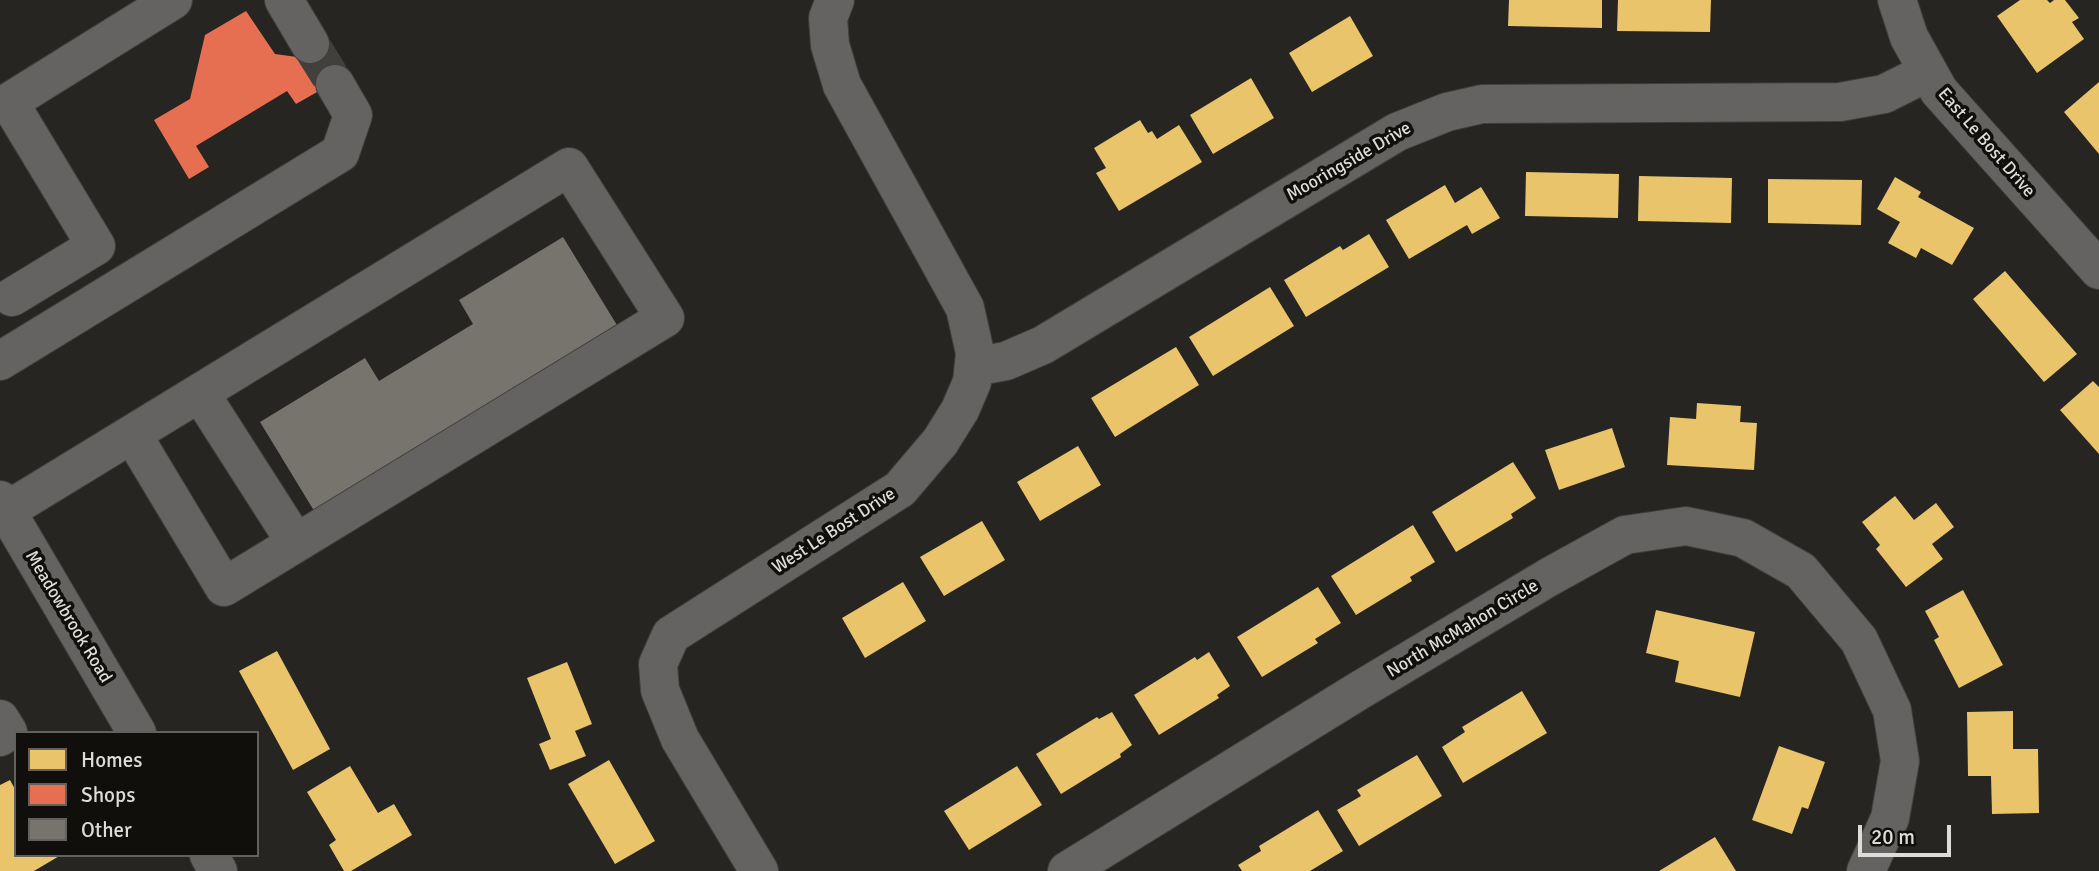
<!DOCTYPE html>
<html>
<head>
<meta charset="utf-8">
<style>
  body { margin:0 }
  #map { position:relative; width:2099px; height:871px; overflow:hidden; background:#262522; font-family:Signika,sans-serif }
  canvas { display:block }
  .legend { position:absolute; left:14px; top:731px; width:245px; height:126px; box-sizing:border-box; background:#100f0c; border:2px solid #62615e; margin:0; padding:9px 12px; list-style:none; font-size:21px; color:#dddcd8 }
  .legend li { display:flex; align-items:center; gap:14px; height:35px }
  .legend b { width:35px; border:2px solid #62615e }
  .scale { position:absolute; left:1858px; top:825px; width:93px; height:32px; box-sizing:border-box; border:4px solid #dddcd8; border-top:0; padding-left:9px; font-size:21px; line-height:24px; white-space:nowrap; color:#dddcd8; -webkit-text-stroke:5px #100f0c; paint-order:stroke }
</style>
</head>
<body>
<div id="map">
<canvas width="2099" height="871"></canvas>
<ul class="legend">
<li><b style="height:19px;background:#e9c46a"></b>Homes</li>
<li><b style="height:19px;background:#e76f51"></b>Shops</li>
<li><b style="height:19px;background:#76746c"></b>Other</li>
</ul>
<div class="scale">20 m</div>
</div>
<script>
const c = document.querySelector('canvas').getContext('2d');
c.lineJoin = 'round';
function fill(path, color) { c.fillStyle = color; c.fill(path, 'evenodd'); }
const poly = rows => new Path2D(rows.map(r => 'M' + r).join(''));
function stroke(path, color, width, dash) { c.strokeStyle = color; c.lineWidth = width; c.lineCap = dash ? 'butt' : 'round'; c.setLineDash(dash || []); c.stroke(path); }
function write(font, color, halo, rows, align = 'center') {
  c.font = font + ' Signika,sans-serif'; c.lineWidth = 7; c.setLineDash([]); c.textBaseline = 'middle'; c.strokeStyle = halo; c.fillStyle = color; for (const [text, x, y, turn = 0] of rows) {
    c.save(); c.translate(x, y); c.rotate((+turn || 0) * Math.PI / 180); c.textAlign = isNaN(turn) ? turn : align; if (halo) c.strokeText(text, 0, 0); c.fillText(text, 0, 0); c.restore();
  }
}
fill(poly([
  [1509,0,1602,0,1602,28,1508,26],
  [1618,0,1711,0,1710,32,1617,31],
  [2020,0,2047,0,2050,3,2054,0,2065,0,2079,18,2072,22,2084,39,2037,73,1997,16],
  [1350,16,1373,56,1312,92,1289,53],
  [1251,78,1274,118,1213,154,1190,115],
  [2099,82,2099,154,2064,112],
  [1140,120,1148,133,1152,131,1157,139,1179,125,1202,162,1119,211,1096,173,1106,168,1094,148],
  [1526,172,1619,174,1618,218,1525,216],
  [1639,176,1732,178,1731,223,1638,221],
  [1895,177,1921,192,1918,197,1974,228,1952,265,1921,248,1916,258,1888,243,1900,222,1877,209],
  [1768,179,1862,180,1861,225,1768,223],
  [1445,185,1455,203,1481,187,1500,218,1472,234,1467,225,1409,259,1386,220],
  [1369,234,1389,267,1306,317,1284,280,1340,246,1343,250],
  [2005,271,2077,354,2044,382,1973,299],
  [1270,287,1294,326,1213,376,1189,337],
  [1176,347,1199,385,1115,437,1091,398],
  [2093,381,2099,387,2099,454,2060,410],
  [1697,403,1741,406,1740,422,1757,423,1754,470,1667,465,1670,417,1696,419],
  [1612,428,1625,467,1559,490,1545,450],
  [1078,446,1101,485,1040,521,1017,482],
  [1513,462,1536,498,1511,514,1513,518,1456,552,1432,512],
  [1895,496,1914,520,1936,503,1954,527,1932,544,1943,559,1906,587,1876,549,1880,545,1862,522],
  [982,521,1005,560,944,596,920,557],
  [1413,525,1435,562,1410,577,1412,581,1356,615,1331,576],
  [903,582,926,621,865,658,842,618],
  [1318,587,1341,623,1315,639,1318,643,1262,677,1237,637],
  [1963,590,2003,665,1959,688,1934,640,1939,637,1925,611],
  [1656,610,1755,632,1740,697,1675,682,1679,661,1646,653],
  [277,651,330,749,293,770,239,671],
  [1209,652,1230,686,1217,695,1219,698,1159,735,1134,695,1195,657,1197,660],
  [567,662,592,724,575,731,586,756,550,770,539,744,551,739,527,678],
  [1522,691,1547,733,1463,783,1442,747,1465,732,1462,727],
  [2013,711,2013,749,2038,749,2039,813,1992,814,1991,776,1968,776,1967,712],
  [1112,712,1132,745,1120,754,1121,757,1061,794,1036,754,1097,717,1099,719],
  [1779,746,1825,762,1808,809,1802,807,1792,834,1752,820],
  [1417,755,1442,796,1359,846,1337,810,1361,796,1357,790],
  [609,760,655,841,615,864,568,784],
  [350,766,378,813,394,804,412,835,351,871,344,871,329,845,336,840,307,792],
  [1017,766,1042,805,969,850,944,811],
  [10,780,16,791,16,855,61,855,34,871,0,871,0,785],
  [1318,810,1343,851,1310,871,1242,871,1238,865,1261,851,1259,846],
  [1715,837,1736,871,1659,871]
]), '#e9c46a');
fill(poly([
  [246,11,275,54,297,57,306,51,326,87,296,104,287,91,196,146,209,167,189,179,154,120,190,99,205,35]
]), '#e76f51');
fill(poly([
  [563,237,620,330,316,514,260,422,365,358,379,381,473,324,459,300]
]), '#76746c');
stroke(poly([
  [310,44,335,84]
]), '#41403d', 38, [38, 19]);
const minor = poly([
  [284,0,310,44],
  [1897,0,1909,37,1939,91,2099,270],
  [12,297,96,246,9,102,173,0],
  [0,361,340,153,353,115,335,84],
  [974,363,984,365,1006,361,1043,345,1397,132,1447,112,1482,104,1840,102,1884,94,1928,72],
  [200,393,296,543],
  [0,500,137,733],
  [6,511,569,167,665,318,224,587,132,434],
  [0,719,8,732,0,737],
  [209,855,218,871],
  [759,871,680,739,660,690,658,664,671,635,900,489,940,442,960,410,972,382,974,363,975,353,965,308,842,85,830,45,828,18,835,0],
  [1067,871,1360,690,1549,577,1625,535,1686,526,1743,538,1801,571,1859,640,1892,710,1900,761,1890,818,1866,871]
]);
stroke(minor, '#403f3d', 40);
stroke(minor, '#646361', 38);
write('18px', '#dddcd8', '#100f0c', [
  ["East Le Bost Drive",1986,143,49],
  ["Mooringside Drive",1349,162,-30],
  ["West Le Bost Drive",834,531,-33],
  ["Meadowbrook Road",68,617,59],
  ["North McMahon Circle",1463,629,-31]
]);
</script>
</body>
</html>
